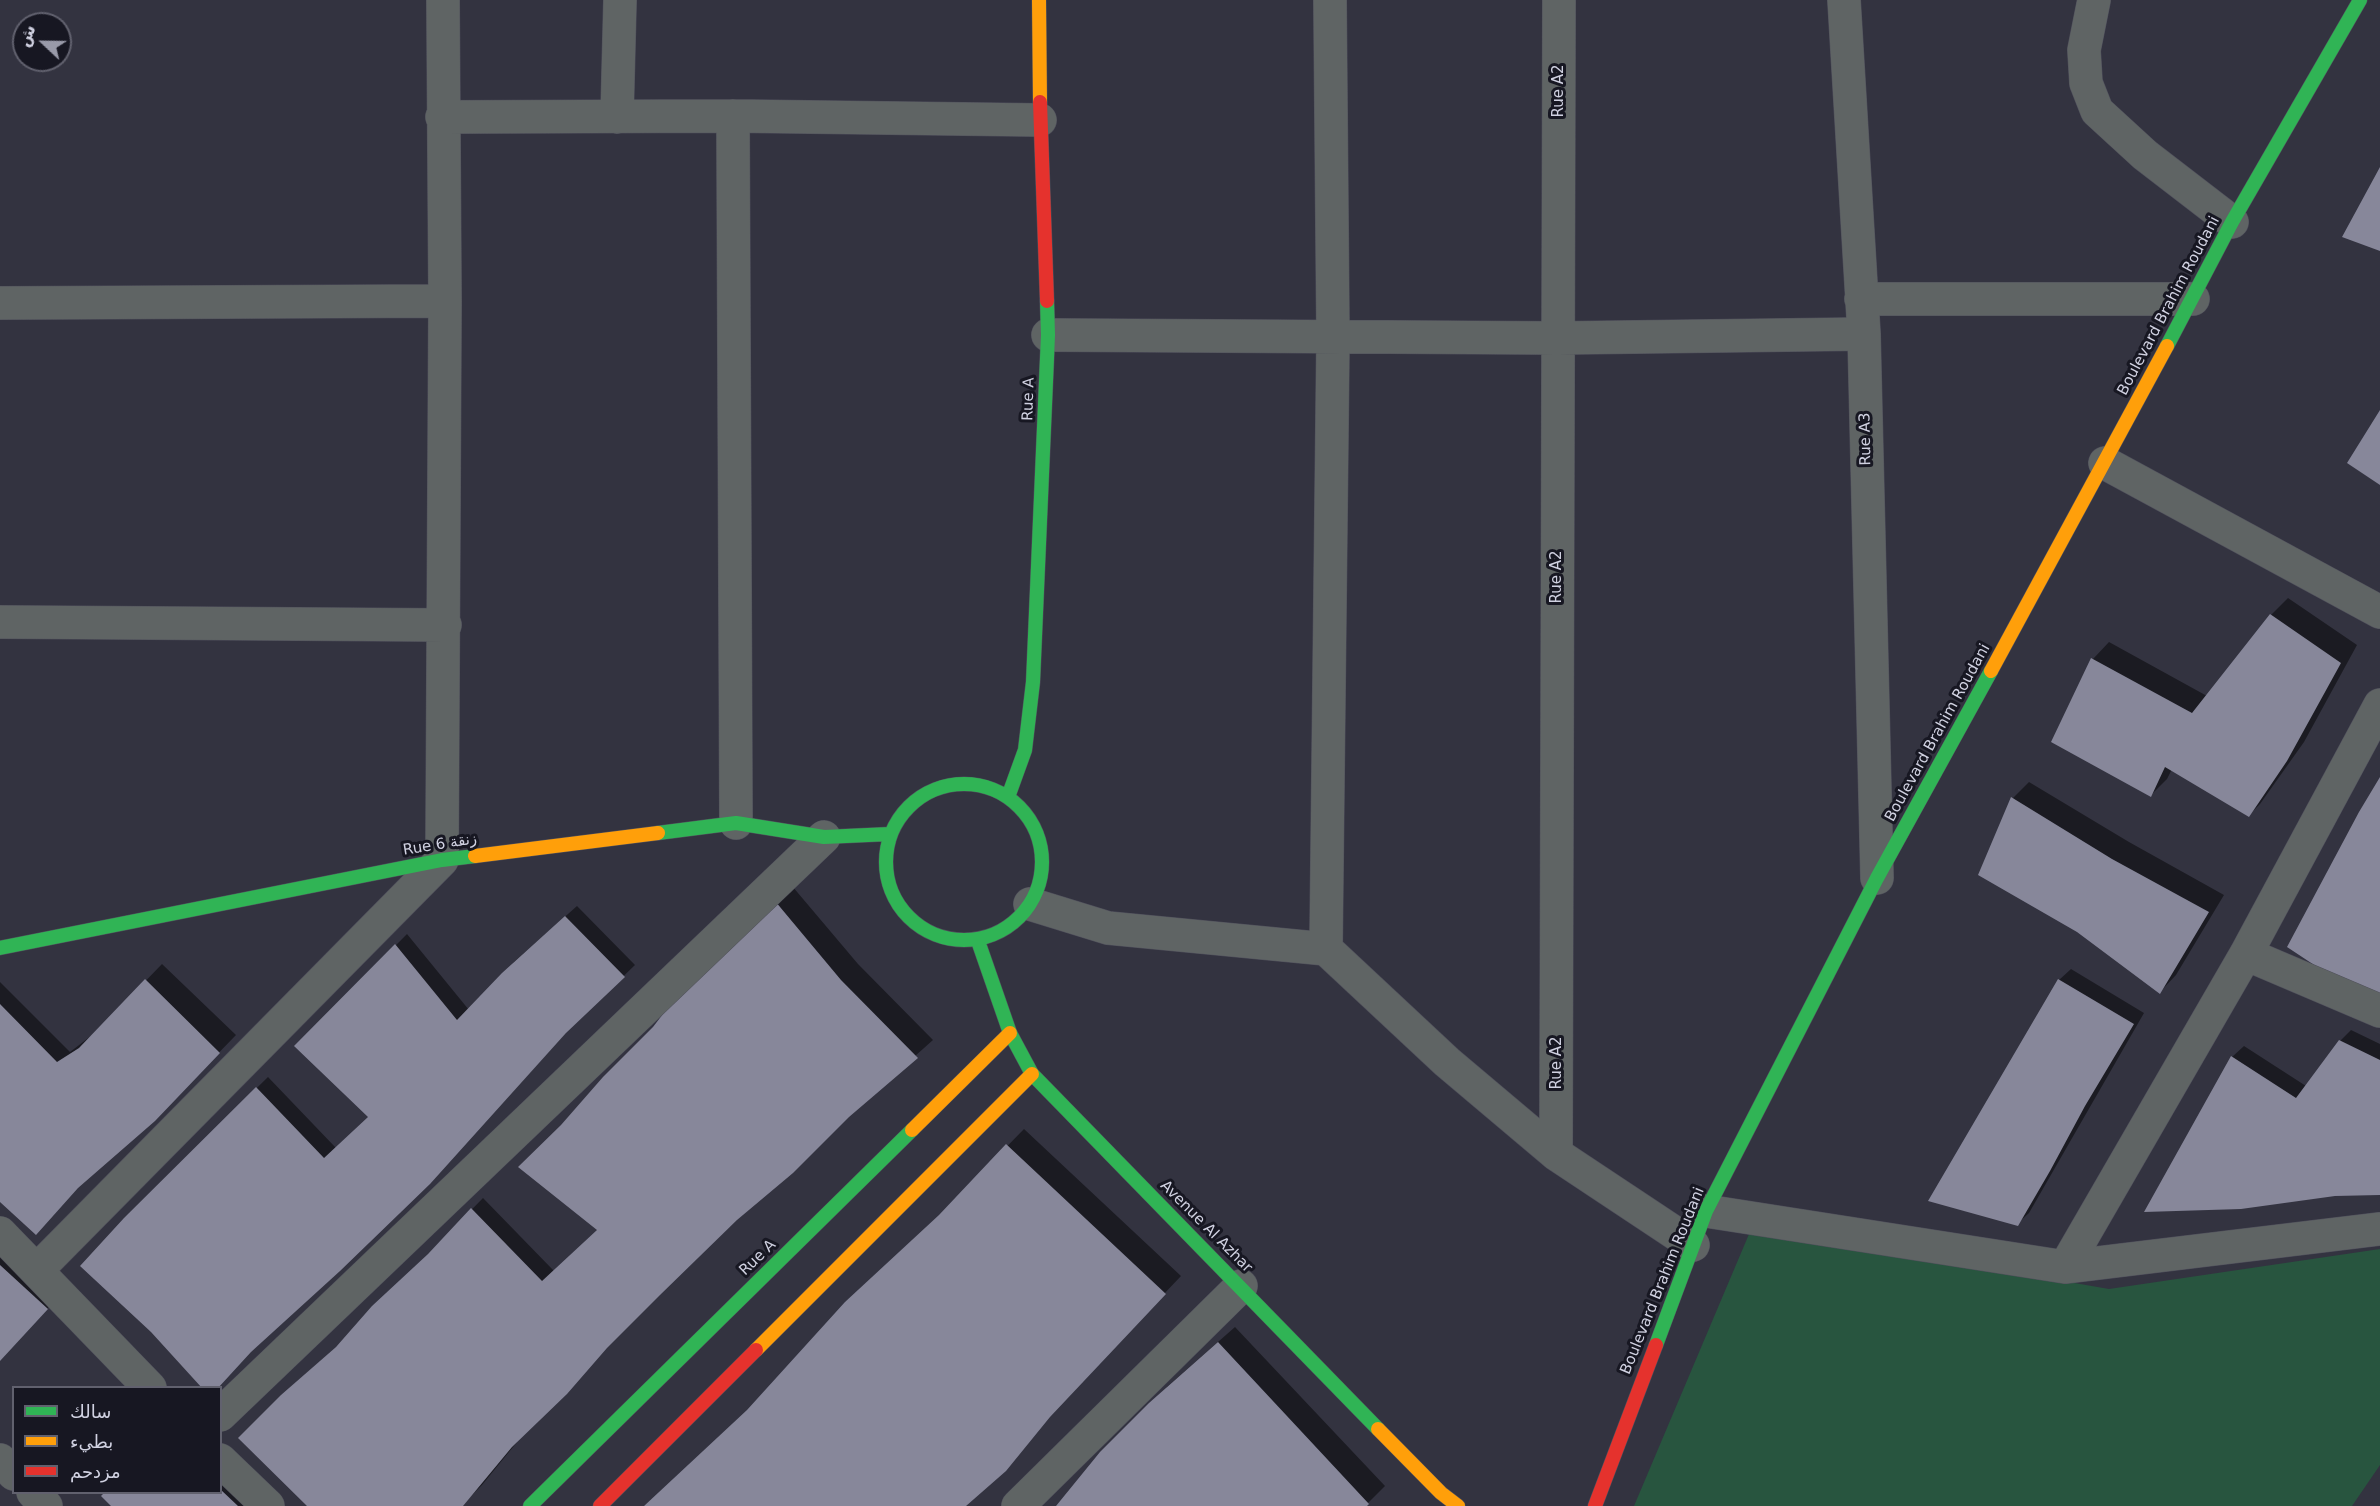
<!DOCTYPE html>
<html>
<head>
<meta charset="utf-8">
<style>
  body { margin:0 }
  #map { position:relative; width:2380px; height:1506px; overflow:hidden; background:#333340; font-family:"DejaVu Sans",Cairo,sans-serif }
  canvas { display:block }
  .legend { position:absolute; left:12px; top:1386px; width:210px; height:108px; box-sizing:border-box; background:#171722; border:2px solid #61616e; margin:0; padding:8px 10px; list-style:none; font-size:18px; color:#d0d1e1 }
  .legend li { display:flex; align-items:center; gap:12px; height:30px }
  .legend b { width:30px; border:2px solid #61616e }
  .north { position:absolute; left:12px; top:12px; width:60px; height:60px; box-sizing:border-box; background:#171722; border:2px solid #61616e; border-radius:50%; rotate:292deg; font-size:16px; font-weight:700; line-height:24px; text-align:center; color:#d0d1e1 }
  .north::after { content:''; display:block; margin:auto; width:21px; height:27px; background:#999aa9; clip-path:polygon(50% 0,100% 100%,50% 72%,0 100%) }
</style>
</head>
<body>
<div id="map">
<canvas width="2380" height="1506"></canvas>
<ul class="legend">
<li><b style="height:8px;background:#30b455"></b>سالك</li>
<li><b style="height:8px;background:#ff9f0a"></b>بطيء</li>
<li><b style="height:8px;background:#e5322d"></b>مزدحم</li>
</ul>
<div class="north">ش</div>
</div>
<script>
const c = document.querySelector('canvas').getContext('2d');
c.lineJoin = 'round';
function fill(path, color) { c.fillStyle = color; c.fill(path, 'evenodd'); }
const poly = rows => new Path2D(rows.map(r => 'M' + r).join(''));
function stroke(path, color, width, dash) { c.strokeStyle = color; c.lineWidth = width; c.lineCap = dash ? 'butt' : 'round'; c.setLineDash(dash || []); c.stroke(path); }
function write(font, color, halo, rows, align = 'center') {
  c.font = font + ' "DejaVu Sans",Cairo,sans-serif'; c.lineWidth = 6; c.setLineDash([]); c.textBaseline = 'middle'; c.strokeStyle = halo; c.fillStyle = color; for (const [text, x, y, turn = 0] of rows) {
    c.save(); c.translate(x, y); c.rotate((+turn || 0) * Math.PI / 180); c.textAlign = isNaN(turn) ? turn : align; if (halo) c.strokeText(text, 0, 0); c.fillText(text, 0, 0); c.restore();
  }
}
fill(poly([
  [1752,1227,2109,1289,2380,1249,2380,1465,2352,1506,1634,1506]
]), '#28553f');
fill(poly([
  [2288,598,2357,645,2304,742,2260,804,2248,816,2172,769,2167,779,2150,796,2053,741,2093,659,2109,642,2207,696,2271,615],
  [2029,782,2129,842,2224,895,2176,975,2160,992,2078,931,2013,798],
  [787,880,858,964,933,1040,849,1115,661,1291,522,1436,482,1485,461,1506,309,1506,240,1438,294,1384,343,1341,483,1198,554,1271,599,1230,564,1123,655,1028],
  [577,906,635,965,574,1024,441,1170,164,1179,268,1077,336,1148,370,1116,296,1046,407,934,469,1010,515,961],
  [162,964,236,1035,171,1102,0,1200,0,982,70,1052,96,1032],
  [2071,969,2144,1013,2029,1213,2017,1224,2059,980],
  [2351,1030,2380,1044,2380,1193,2232,1057,2244,1046,2306,1086,2340,1041],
  [1024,1129,1181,1276,963,1506,645,1506,753,1406],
  [0,1246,58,1297,0,1360],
  [1235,1327,1385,1486,1365,1506,1057,1506,1168,1386],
  [220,1457,272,1506,113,1506,220,1492]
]), '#0007');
fill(poly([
  [2380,167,2380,251,2342,237],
  [2380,410,2380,485,2347,463],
  [2270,614,2341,663,2287,761,2249,817,2165,767,2151,797,2051,742,2091,658,2192,713],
  [2380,777,2380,999,2349,988,2287,947,2359,812],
  [2011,797,2112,859,2209,912,2160,994,2077,932,1978,875],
  [770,895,841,980,918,1058,849,1117,793,1173,737,1220,660,1295,607,1348,567,1394,512,1447,463,1506,307,1506,238,1438,281,1395,336,1347,372,1306,428,1254,471,1208,542,1281,597,1230,518,1167,561,1125,603,1077,653,1027,702,963],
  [565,916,625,977,566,1033,430,1184,340,1271,251,1352,218,1388,202,1388,151,1332,80,1266,124,1218,256,1087,324,1158,368,1117,294,1046,395,944,457,1020,502,973],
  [145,979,220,1053,155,1121,78,1188,36,1235,0,1202,0,1004,57,1062,79,1048],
  [2058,979,2134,1024,2085,1106,2050,1171,2018,1226,1928,1201],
  [2339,1040,2380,1060,2380,1195,2335,1196,2241,1209,2144,1212,2231,1056,2296,1098],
  [1006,1144,1166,1294,1050,1417,1006,1471,966,1506,644,1506,747,1410,845,1302,939,1215],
  [0,1265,48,1309,0,1361],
  [1218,1342,1369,1504,1367,1506,1056,1506,1100,1452,1149,1403],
  [220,1489,238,1506,111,1506,101,1496,105,1492,220,1492]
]), '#87879a');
const street = poly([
  [1844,0,1864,334,1877,878],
  [2094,0,2084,50,2086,83,2097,111,2145,155,2232,222],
  [733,116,736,823],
  [442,117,733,116,1040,120],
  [617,117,620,0],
  [1861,299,2193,299],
  [0,303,445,301],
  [1048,335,1558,338,1864,334],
  [2105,463,2380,612],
  [0,622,445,625],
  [1030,904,1108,928,1326,949,1447,1062,1556,1154,1693,1245],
  [1326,949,1333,337,1330,0],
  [2246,954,2380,1011],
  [1556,1154,1559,0],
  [1706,1211,2065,1267,2380,1229],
  [0,1233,150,1388],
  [2065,1267,2246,954,2380,705],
  [37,1270,442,860,445,301,443,0],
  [220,1415,824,837],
  [0,1460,14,1474],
  [220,1460,268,1506],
  [33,1492,46,1506],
  [1018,1506,1241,1286]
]);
const fast = poly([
  [2167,346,2232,222,2360,0],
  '886 862a78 78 0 1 1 156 0a78 78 0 1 1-156 0Z',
  [1008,797,1025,750,1033,682,1048,335,1047,301],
  [658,833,736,823,824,837,890,834],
  [978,941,1010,1033,1032,1074,1378,1429],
  [0,948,442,860,475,856],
  [1656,1345,1706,1211,1877,878,1991,671],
  [530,1506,912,1130]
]);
const slow = poly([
  [1039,0,1040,102],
  [1991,671,2167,346],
  [475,856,658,833],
  [912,1130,1010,1033],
  [756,1350,1032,1074],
  [1378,1429,1441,1493,1458,1506]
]);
const jam = poly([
  [1040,102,1047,301],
  [600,1506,756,1350],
  [1595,1506,1656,1345]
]);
stroke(street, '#50505c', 34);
stroke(fast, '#50505c', 15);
stroke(slow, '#50505c', 15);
stroke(jam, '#50505c', 15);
stroke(street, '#5f6464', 33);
stroke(fast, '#30b455', 14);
stroke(slow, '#ff9f0a', 14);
stroke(jam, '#e5322d', 14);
write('15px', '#d0d1e1', '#171722', [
  ["Rue A2",1559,91,-90],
  ["Boulevard Brahim Roudani",2169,306,-62],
  ["Rue A",1029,399,-88],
  ["Rue A3",1866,439,-91],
  ["Rue A2",1557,577,-90],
  ["Boulevard Brahim Roudani",1938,733,-61],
  ["Rue 6 زنقة",440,845,-9],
  ["Rue A2",1557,1063,-90],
  ["Avenue Al Azhar",1206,1227,45],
  ["Rue A",758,1258,-44],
  ["Boulevard Brahim Roudani",1663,1281,-68]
]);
</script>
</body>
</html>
